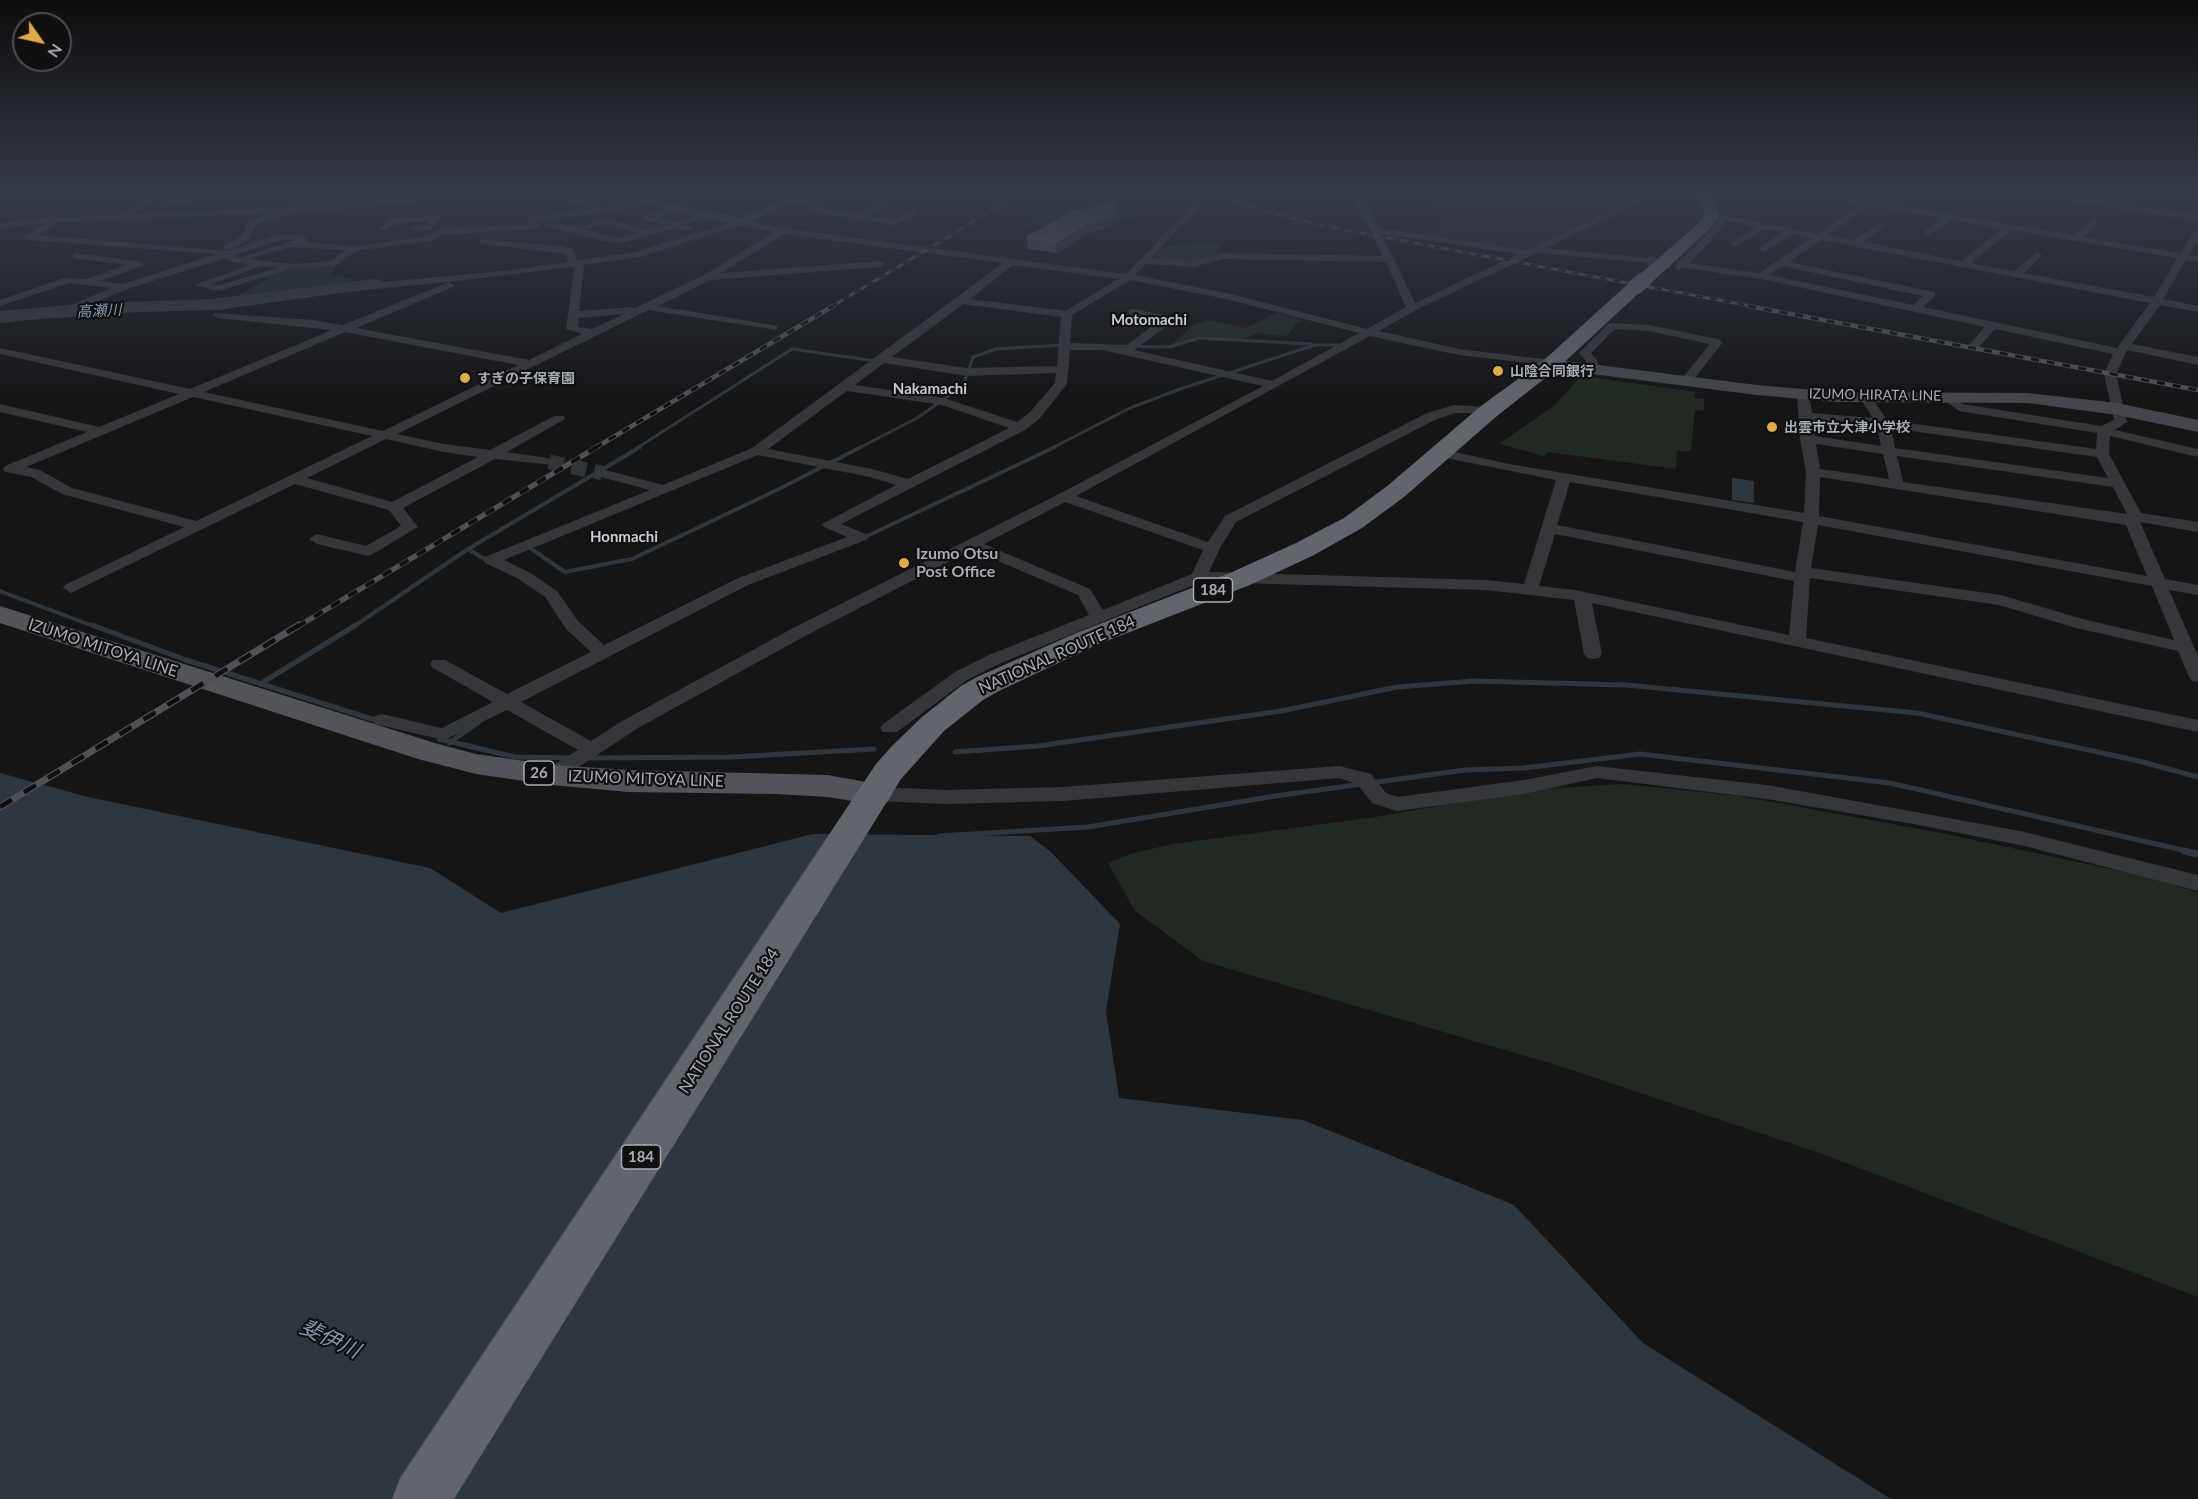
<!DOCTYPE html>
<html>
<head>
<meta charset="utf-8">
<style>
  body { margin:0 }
  #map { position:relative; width:2198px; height:1499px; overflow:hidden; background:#151516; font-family:Lato,sans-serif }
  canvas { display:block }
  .north { position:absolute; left:12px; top:12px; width:60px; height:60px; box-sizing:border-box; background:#101011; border:2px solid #4d4e53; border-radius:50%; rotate:124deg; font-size:16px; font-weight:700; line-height:24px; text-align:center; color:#a8acb5 }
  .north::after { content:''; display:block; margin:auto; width:21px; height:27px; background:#e1ad42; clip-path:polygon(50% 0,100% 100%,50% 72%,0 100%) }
</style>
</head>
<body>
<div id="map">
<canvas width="2198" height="1499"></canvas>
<div class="north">N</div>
</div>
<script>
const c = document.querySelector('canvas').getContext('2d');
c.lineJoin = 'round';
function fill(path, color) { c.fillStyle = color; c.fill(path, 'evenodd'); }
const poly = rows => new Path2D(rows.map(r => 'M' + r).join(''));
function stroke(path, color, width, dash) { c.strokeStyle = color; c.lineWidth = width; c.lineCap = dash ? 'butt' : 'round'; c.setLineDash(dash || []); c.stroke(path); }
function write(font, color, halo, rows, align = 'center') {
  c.font = font + ' Lato,"Noto Sans JP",sans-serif'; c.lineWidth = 4.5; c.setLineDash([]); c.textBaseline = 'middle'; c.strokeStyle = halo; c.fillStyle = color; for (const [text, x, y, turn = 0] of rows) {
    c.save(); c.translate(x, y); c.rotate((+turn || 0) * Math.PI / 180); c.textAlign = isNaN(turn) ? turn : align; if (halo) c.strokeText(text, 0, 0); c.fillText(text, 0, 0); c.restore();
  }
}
fill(poly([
  [1421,195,1645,195,1525,251,1423,235,1424,227,1442,225,1439,216]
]), '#212123');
fill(poly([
  [1087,207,1111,212,1117,209,1133,211,1132,218,1121,221,1043,228,1035,225,1021,226,1032,220],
  [1226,241,1215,254,1195,264,1151,261,1161,248,1190,242],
  [336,265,330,275,351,279,349,282,266,298,200,304,201,302,239,295,268,279,260,278,296,268],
  [1276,313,1306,320,1298,322,1288,335,1284,336,1258,333,1243,339,1199,338,1169,346,1197,323,1202,323,1206,320,1246,328],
  [1581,376,1695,392,1694,398,1704,399,1704,411,1695,410,1691,451,1677,451,1676,469,1548,452,1544,456,1499,444,1556,404],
  [1623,784,1740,796,1941,833,2144,876,2198,892,2198,1297,1825,1155,1566,1068,1203,961,1135,911,1108,863,1133,853,1173,844,1375,817,1530,790]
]), '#212922');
fill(poly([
  [1732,478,1754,481,1754,503,1732,500],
  [0,773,88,797,430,868,501,913,813,834,1030,836,1051,852,1120,924,1106,1011,1119,1098,1303,1120,1514,1205,1643,1343,1891,1499,0,1499]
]), '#2f373e');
stroke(poly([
  [1109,346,1170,347,1199,338,1311,344],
  [637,448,792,349,876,361],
  [859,448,917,418,963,386,973,357,996,349,1063,345],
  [1052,448,1130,408,1180,389,1315,345,1341,345]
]), '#2f373e', 3);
stroke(poly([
  [863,538,1055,447],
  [527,546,565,572,632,559,779,489,861,447],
  [468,549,640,447],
  [0,591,96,627],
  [353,627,468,549,488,561]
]), '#2f373e', 4);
stroke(poly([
  [92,625,186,660,378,721],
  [260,684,356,625],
  [439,739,515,757,572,758],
  [449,743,479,722],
  [955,752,1038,746,1281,711,1397,687,1474,681,1626,685,1917,713,2139,761,2198,777],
  [587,758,732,757,874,749],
  [939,836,1088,827,1275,796,1465,770,1524,768,1640,754,1890,783,2191,852]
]), '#2f373e', 5);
stroke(poly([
  [2184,851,2198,854]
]), '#2f373e', 7);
fill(poly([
  [374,279,380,280,383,284,380,288,213,309,91,313,0,323,0,311,91,303,213,299,374,279]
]), '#2f373e');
stroke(poly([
  [1647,261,1681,265]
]), '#323336', 10, [10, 4.5]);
stroke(poly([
  [549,462,602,473]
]), '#323336', 15, [15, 8]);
fill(poly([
  [147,195,155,195,149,204,129,215,292,207,299,195,307,195,301,206,429,195,455,195,451,198,359,208,296,212,255,225,249,240,227,250,222,247,224,245,242,236,248,221,275,213,62,222,55,222,55,226,38,235,227,251,280,234,302,235,308,240,306,242,355,246,429,236,439,229,528,224,526,220,530,217,594,208,553,199,554,195,569,195,567,197,603,207,652,200,656,203,652,206,536,222,540,226,535,229,441,235,432,241,361,250,346,257,336,266,290,269,219,291,194,285,250,265,232,262,225,258,128,289,75,310,71,309,71,305,111,288,69,283,0,306,0,300,64,278,86,279,127,265,73,258,73,254,76,253,143,262,143,266,100,281,123,284,216,254,28,240,23,237,46,223,0,229,0,223,62,216,118,215,143,200,147,195],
  [281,240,294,240,239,258,234,255,281,240],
  [290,247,345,250,330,261,294,264,250,259,290,247],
  [261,266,278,268,219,285,212,284,261,266],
  [203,195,225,195,221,198,161,206,157,203,203,195],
  [1192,195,1200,195,1201,205,1151,258,1194,261,1221,253,1383,256,1354,198,1334,198,1330,195,1361,195,1379,228,1527,250,1645,195,1655,195,1546,248,1647,258,1652,261,1650,263,1536,253,1416,310,1379,331,1459,349,1551,360,1555,362,1555,366,1459,355,1370,336,1076,496,1208,542,1225,516,1427,413,1454,405,1489,407,1493,408,1495,411,1493,414,1455,413,1437,419,1236,522,1220,548,1209,572,1486,580,1524,584,1556,480,1436,456,1434,453,1436,450,1441,449,1509,464,1804,513,1806,472,1800,439,1797,395,1799,392,1803,391,1809,395,1812,413,1873,418,1860,398,1866,394,1870,395,1887,420,2096,449,2097,433,1959,411,1939,396,1945,392,1963,404,2101,426,2114,420,2104,374,2113,354,1995,329,1978,348,1974,349,1968,346,1985,327,1761,279,1678,267,1678,263,1710,231,1717,219,1709,216,1709,212,1818,234,1861,205,1815,195,1833,195,1867,201,1876,195,1885,195,1876,202,2074,235,2094,219,2098,222,2084,237,2181,253,2195,230,2198,229,2198,240,2189,255,2198,256,2198,262,2186,260,2163,299,2198,306,2198,312,2160,305,2132,344,2198,357,2198,365,2127,350,2116,374,2127,422,2115,430,2198,449,2198,457,2110,436,2109,454,2141,513,2198,522,2198,532,2140,522,2165,579,2198,585,2198,595,2169,590,2198,656,2198,682,2192,681,2189,677,2178,651,2076,628,1999,605,1810,578,1806,638,2198,720,2198,732,1592,603,1602,654,1599,658,1593,659,1587,658,1584,654,1574,600,1486,590,1201,582,1001,663,967,680,897,732,883,732,880,728,883,724,955,672,989,655,1089,615,1078,595,972,550,807,635,638,728,559,780,552,781,545,780,542,775,545,770,578,750,507,710,444,740,375,724,373,720,375,716,382,714,442,728,493,702,433,668,430,664,433,660,445,660,507,694,591,652,566,629,545,597,517,578,485,563,483,560,485,557,650,490,597,476,595,473,597,470,602,469,663,485,752,448,1003,263,784,234,721,273,880,261,885,264,880,267,711,280,658,306,773,325,777,326,777,330,648,310,397,434,444,444,490,450,554,416,564,416,565,419,507,452,554,459,556,462,554,465,495,459,403,508,418,527,373,554,368,556,317,544,309,539,317,534,366,546,401,526,389,510,295,484,71,593,63,588,65,585,184,527,62,494,31,477,5,472,3,469,5,466,87,432,0,412,0,404,99,427,179,394,0,354,0,348,190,389,332,330,218,318,213,315,214,313,313,320,343,325,449,282,353,291,218,310,138,312,0,322,0,316,138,306,218,304,353,285,502,271,568,262,566,254,483,244,478,241,480,239,563,246,574,250,577,260,636,252,741,219,782,228,1126,274,1193,205,1192,195],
  [1870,206,1942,218,1925,231,1923,233,1928,236,1951,220,2002,229,1961,261,1863,242,1882,229,1884,227,1879,224,1853,240,1827,235,1870,206],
  [1725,221,1756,227,1732,242,1730,244,1735,247,1765,229,1783,232,1761,247,1759,249,1764,252,1793,234,1811,238,1759,273,1690,263,1717,234,1725,221],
  [741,225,774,232,704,275,635,308,631,307,579,311,584,265,640,257,741,225],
  [2012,230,2177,258,2154,297,2024,273,2042,255,2037,252,2014,271,1971,263,2012,230],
  [1382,234,1518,254,1415,303,1382,234],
  [1821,240,2150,303,2117,348,1923,307,1935,296,1935,292,1789,262,1821,240],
  [1222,259,1386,262,1406,307,1367,329,1227,293,1135,275,1146,264,1194,267,1222,259],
  [1013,265,1118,279,1065,311,970,299,1013,265],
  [1782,266,1923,296,1913,305,1769,275,1782,266],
  [570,267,574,268,566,329,582,334,529,360,356,328,453,287,454,285,449,282,570,267],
  [1130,280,1226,299,1359,333,1272,381,1134,350,1171,323,1179,322,1179,318,1175,317,1133,309,1129,310,1129,314,1160,320,1123,348,1103,344,1070,343,1072,315,1130,280],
  [963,304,1061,317,1057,366,967,368,892,357,963,304],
  [624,314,592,329,578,327,579,318,624,314],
  [345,332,518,365,383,431,204,392,345,332],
  [1070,350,1103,350,1263,386,1059,494,795,627,624,720,591,741,521,702,748,585,866,540,869,537,866,534,841,524,1025,430,1040,418,1067,384,1070,350],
  [884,363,967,376,1056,373,1055,383,1030,412,1017,422,944,398,855,385,884,363],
  [847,391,942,405,1009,428,908,479,872,469,768,449,847,391],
  [193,397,372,436,196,521,72,488,40,470,26,467,193,397],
  [1813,421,1877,426,1881,446,1815,436,1813,421],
  [1891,428,2097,457,2108,478,1895,448,1891,428],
  [386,439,444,452,478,457,392,502,307,478,386,439],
  [1816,444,1883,454,1889,479,1820,469,1816,444],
  [758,455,870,477,896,485,822,524,824,527,847,537,736,579,604,645,578,621,557,591,529,572,504,560,758,455],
  [1897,456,2113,487,2127,514,1903,482,1897,456],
  [1820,477,2126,525,2147,576,1819,516,1820,477],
  [1570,482,1803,522,1795,572,1557,525,1570,482],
  [1065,502,1203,550,1192,574,1103,610,1090,589,984,544,1065,502],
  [1818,525,2152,586,2174,640,2086,620,2001,595,1811,568,1818,525],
  [1555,534,1794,581,1789,635,1575,590,1539,586,1555,534],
  [1395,195,1403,195,1406,201,1399,203,1395,195],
  [2045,195,2065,195,2198,215,2198,221,2049,198,2045,195],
  [789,198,822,201,826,204,821,208,858,213,882,203,885,204,885,208,869,215,893,219,914,211,918,214,894,225,810,212,809,210,813,206,786,203,786,199,789,198],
  [676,206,680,209,679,211,657,218,674,223,703,212,707,215,685,225,692,227,692,231,676,228,617,244,543,226,548,223,574,226,617,238,637,233,605,224,587,229,582,226,605,218,647,230,665,225,644,220,644,216,676,206],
  [437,215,441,218,430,230,414,231,409,228,427,224,430,221,395,224,384,231,379,228,393,218,437,215],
  [1612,323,1649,325,1717,339,1723,342,1690,384,1686,385,1680,381,1710,344,1649,331,1615,329,1591,353,1598,361,1598,370,1596,373,1588,373,1586,361,1579,353,1608,324,1612,323],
  [1339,766,1371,774,1386,793,1398,797,1524,780,1597,766,1767,785,2025,832,2198,875,2198,891,2025,846,1919,825,1767,799,1597,778,1524,794,1397,811,1372,803,1357,784,1339,778,1063,801,946,804,876,801,869,799,866,794,869,789,876,787,946,790,1063,787,1339,766]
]), '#36373b');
fill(poly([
  [612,195,634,195,740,218,794,195,810,195,741,226,618,199,612,195],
  [1551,359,1757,385,1837,392,2028,393,2117,403,2198,420,2198,432,2117,415,2028,403,1837,402,1757,395,1545,368,1542,364,1545,360,1551,359]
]), '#44464b');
fill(poly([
  [0,606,438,744,476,754,552,765,628,770,828,775,888,786,892,794,888,802,876,805,828,797,775,794,628,792,552,785,476,774,418,759,0,623,0,606]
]), '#52545a');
fill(poly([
  [1697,195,1711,195,1719,214,1711,228,1650,284,1642,285,1644,287,1641,291,1558,368,1497,416,1404,497,1362,528,1314,555,1250,585,1094,646,999,691,983,700,944,731,901,779,454,1499,392,1499,400,1478,876,764,891,747,922,717,961,686,977,677,1074,634,1230,573,1296,543,1344,518,1386,487,1481,406,1544,360,1629,283,1637,282,1635,280,1638,276,1700,222,1705,214,1697,195]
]), '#63656c');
const railFar3 = poly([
  [1217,195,1264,211,1330,227,1756,307],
  [831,307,1018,195]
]);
const railFar2 = poly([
  [1748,306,2198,390],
  [595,448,833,306]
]);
const railFar1 = poly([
  [297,627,597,447]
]);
const rail = poly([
  [0,807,299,625]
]);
stroke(railFar3, '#4f5156', 3);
stroke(railFar2, '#4f5156', 4.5);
stroke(railFar1, '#4f5156', 5);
stroke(rail, '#4f5156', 7);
stroke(railFar3, '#101011', 2, [7]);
stroke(railFar2, '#101011', 3, [8]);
stroke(railFar1, '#101011', 4, [10]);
stroke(rail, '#101011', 4.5, [14]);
stroke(poly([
  [1635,287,1644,280]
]), '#63656c', 16);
fill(poly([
  [1080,212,1116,218,1112,220,1112,226,1086,235,1056,253,1028,249,1027,237]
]), '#4b4c51');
fill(poly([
  [1116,207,1116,218,1112,220,1112,226,1086,235,1056,253,1055,242]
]), '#313235');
const building = poly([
  [1113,201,1116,207,1104,214,1112,216,1086,224,1055,242,1027,237,1075,211,1080,212,1113,201]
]);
fill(building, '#55575b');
stroke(building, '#626469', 1.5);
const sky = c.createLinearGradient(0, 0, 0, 405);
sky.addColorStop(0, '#0c0c0c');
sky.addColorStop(0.48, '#353b47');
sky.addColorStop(1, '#353b4700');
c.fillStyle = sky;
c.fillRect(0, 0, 2198, 405);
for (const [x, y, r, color] of [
  [1498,371,6,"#e1ad42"],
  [465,378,6,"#e1ad42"],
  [1772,427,6,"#e1ad42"],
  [904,563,6,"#e1ad42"]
]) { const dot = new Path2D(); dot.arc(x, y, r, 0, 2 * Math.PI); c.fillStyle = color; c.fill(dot); stroke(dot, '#101011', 2); }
write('bold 14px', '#a8acb5', '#101011', [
  ["山陰合同銀行",1510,371],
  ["すぎの子保育園",477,378],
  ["出雲市立大津小学校",1784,427]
], 'left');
write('14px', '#a8acb5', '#101011', [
  ["IZUMO HIRATA LINE",1875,395,1]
]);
write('italic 15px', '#8299ad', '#101011', [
  ["高瀬川",99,311,-3]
]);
write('bold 15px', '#c8cbd2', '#101011', [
  ["Motomachi",1149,320],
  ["Nakamachi",930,389],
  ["Honmachi",624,537]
]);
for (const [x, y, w] of [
  [1213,590,39],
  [539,773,30],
  [641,1157,39]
]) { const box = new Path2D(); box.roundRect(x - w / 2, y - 12, w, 24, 4.5); c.fillStyle = '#101011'; c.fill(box); stroke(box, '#a8acb5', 1.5); }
write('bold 15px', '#a8acb5', null, [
  ["184",1213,590],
  ["26",539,773],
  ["184",641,1157]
]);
write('bold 16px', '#a8acb5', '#101011', [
  ["Izumo Otsu",916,554],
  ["Post Office",916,572]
], 'left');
write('16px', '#a8acb5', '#101011', [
  ["IZUMO MITOYA LINE",103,648,18],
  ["NATIONAL ROUTE 184",1057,655,-24],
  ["IZUMO MITOYA LINE",646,779,2],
  ["NATIONAL ROUTE 184",729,1021,-57]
]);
write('italic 21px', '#8299ad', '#101011', [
  ["斐伊川",330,1339,25]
]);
</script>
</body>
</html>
